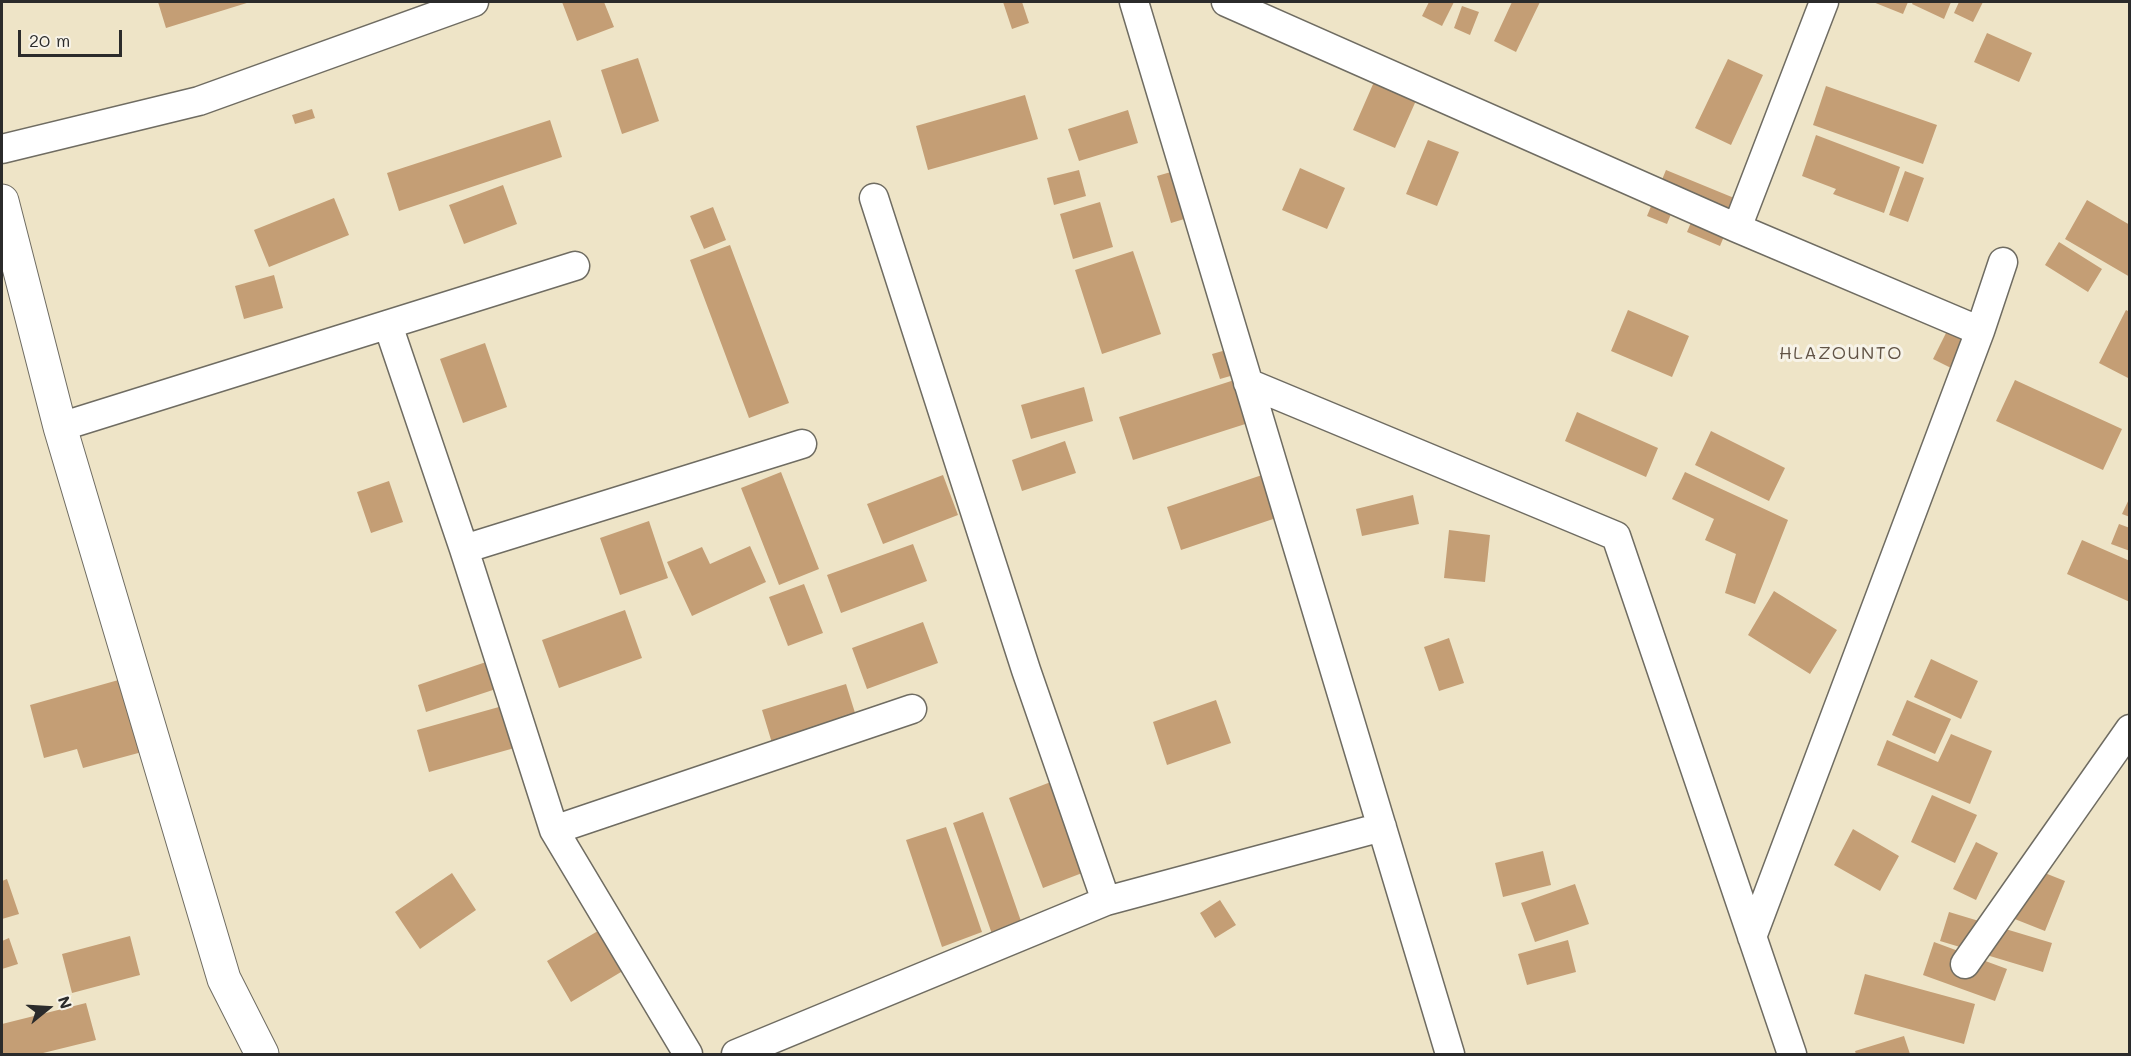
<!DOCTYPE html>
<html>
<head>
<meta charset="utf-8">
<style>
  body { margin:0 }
  #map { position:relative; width:2131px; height:1056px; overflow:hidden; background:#eee4c7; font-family:Mali,sans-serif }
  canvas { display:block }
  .frame { position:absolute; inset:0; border:3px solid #2b2b2b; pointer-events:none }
  .north { position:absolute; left:18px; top:978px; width:60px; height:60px; -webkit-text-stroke:4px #f7f3e8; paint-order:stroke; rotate:72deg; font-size:16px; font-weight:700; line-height:24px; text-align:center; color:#2b2b2b }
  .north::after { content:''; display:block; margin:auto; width:21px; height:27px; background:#2b2b2b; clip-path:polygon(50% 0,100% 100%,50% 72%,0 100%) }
  .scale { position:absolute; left:18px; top:30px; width:104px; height:27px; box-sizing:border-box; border:3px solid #2b2b2b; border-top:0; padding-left:8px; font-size:18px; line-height:21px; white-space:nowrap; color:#2b2b2b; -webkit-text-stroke:4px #f7f3e8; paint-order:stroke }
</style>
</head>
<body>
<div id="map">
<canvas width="2131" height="1056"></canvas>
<div class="frame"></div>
<div class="north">N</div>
<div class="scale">20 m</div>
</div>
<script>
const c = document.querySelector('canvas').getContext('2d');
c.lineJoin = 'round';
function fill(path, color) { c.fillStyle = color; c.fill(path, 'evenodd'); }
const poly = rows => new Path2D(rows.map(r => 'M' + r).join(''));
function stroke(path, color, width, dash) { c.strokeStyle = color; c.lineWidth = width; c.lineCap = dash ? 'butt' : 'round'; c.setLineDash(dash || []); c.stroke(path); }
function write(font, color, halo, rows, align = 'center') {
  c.font = font + ' Mali,sans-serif'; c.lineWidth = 6; c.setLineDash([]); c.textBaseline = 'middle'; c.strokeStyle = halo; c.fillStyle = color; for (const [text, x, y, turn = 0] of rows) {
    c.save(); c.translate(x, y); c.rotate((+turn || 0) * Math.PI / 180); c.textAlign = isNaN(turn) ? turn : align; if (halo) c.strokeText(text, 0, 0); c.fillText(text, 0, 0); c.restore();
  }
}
fill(poly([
  [158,2,250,2,166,28],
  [562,2,604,2,614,27,577,41],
  [1003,2,1022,2,1029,23,1012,29],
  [1429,2,1454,2,1442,26,1422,16],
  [1512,2,1540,2,1516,52,1494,41],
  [1873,2,1908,2,1903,14],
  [1913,2,1951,2,1944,19,1912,4],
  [1959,2,1983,2,1973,22,1954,13],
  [1462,6,1479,12,1470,35,1454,28],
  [1987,33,2032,53,2019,82,1974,62],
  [638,58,659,121,622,134,601,70],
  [1384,59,1426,78,1395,148,1353,130],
  [1728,59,1763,75,1731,145,1695,128],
  [1826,86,1937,125,1923,164,1813,125],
  [1025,95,1038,139,928,170,916,126],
  [312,109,315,118,295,124,292,115],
  [1128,110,1138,143,1079,161,1068,129],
  [550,120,562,157,399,211,387,173],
  [1816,135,1900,167,1884,213,1833,194,1836,189,1802,176],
  [1428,140,1459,152,1437,206,1406,194],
  [1188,167,1201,214,1171,223,1157,176],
  [1300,168,1345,188,1327,229,1282,210],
  [1079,170,1086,196,1054,205,1047,178],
  [1666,170,1739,200,1720,246,1687,232,1695,213,1675,204,1667,224,1647,216],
  [1905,171,1924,178,1908,222,1889,215],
  [503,185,517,224,464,244,449,205],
  [334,198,349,235,269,267,254,230],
  [2087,200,2130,225,2130,277,2065,239],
  [1100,202,1113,247,1073,259,1060,214],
  [713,207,726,240,704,249,690,216],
  [2059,242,2102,269,2088,292,2045,265],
  [730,245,789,403,749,418,690,260],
  [1133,251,1161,334,1102,354,1075,270],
  [274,275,283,308,244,319,235,286],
  [1628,310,1689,336,1672,377,1611,351],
  [2126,310,2130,312,2130,379,2099,363],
  [1947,331,1973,344,1959,372,1933,359],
  [485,343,507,407,463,423,440,359],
  [1244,345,1251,370,1220,379,1212,354],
  [1250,375,1264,418,1133,460,1119,417],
  [2015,380,2122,429,2103,470,1996,421],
  [1084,387,1093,421,1031,439,1021,405],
  [1577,412,1658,448,1646,477,1565,441],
  [1711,431,1785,468,1769,501,1695,465],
  [1065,441,1076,473,1022,491,1012,460],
  [1274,471,1288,514,1181,550,1167,507],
  [781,472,819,569,779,585,741,488],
  [1685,472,1788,520,1755,604,1725,593,1736,554,1705,540,1714,519,1672,499],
  [943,475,958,515,883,544,867,504],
  [389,481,403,522,371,533,357,492],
  [1413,495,1419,524,1362,536,1356,509],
  [2130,497,2130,517,2122,514],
  [649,521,668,578,620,595,600,538],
  [2119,524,2130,528,2130,551,2111,544],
  [1449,530,1490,535,1485,582,1444,578],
  [2082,540,2130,561,2130,602,2067,574],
  [913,544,927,581,841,613,827,575],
  [750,546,766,582,692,616,667,562,702,547,710,564],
  [804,584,823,633,788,646,769,597],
  [1774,591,1837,630,1810,674,1748,635],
  [625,610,642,658,559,688,542,640],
  [923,622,938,663,867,689,852,648],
  [1449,638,1464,683,1439,691,1424,647],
  [1931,659,1978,681,1961,719,1914,697],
  [489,661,499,688,426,712,418,685],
  [122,679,142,752,83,768,77,749,44,758,30,705],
  [846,684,856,716,772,743,762,710],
  [1216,700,1231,743,1167,765,1153,722],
  [1907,700,1951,719,1935,754,1892,735],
  [506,705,518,747,429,772,417,730],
  [1951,734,1992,751,1970,804,1877,765,1887,740,1938,762],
  [1056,780,1090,870,1043,888,1009,798],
  [1932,795,1977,815,1955,863,1911,842],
  [983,812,1022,924,992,934,953,823],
  [946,827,982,932,942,947,906,840],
  [1853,829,1899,856,1880,891,1834,865],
  [1976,842,1998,853,1976,900,1953,889],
  [1543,851,1551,885,1503,897,1495,863],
  [2022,864,2065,881,2045,931,2002,914],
  [452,873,476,910,420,949,395,912],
  [7,879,19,914,2,919,2,881],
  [1575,884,1589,924,1535,942,1521,903],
  [1220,900,1236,925,1215,938,1200,913],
  [1949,912,2052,943,2043,972,1940,941],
  [603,928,626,969,571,1002,547,961],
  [130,936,140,975,72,993,62,954],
  [9,938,18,964,2,969,2,941],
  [1568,940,1576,972,1527,985,1518,954],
  [1934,942,2007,969,1995,1001,1923,975],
  [1865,974,1975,1004,1964,1044,1854,1014],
  [86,1003,96,1040,39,1054,2,1054,2,1024],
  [1904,1036,1910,1054,1856,1054,1855,1051]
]), '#c49e75');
const street = poly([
  [1134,2,1450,1054],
  [1226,2,1737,228,1980,331],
  [2,149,199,101,474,2],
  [874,198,1026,670,1106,901],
  [1737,228,1824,2],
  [388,325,464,549,554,830,688,1054],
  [1248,383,1616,536,1792,1054],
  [60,427,575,266],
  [464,549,802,444],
  [554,830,912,709],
  [1752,937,1980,331,2003,262],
  [1965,964,2130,729],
  [736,1054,1106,901,1382,827]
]);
const secondary = poly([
  [2,201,60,427,224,979,262,1054]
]);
stroke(street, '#6f6c62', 31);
stroke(secondary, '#6f6c62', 35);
stroke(street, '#fff', 28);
stroke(secondary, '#fff', 33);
c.letterSpacing = '1.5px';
write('18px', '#615345', '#f7f3e8', [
  ["HLAZOUNTO",1841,353]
]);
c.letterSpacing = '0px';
</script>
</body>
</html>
